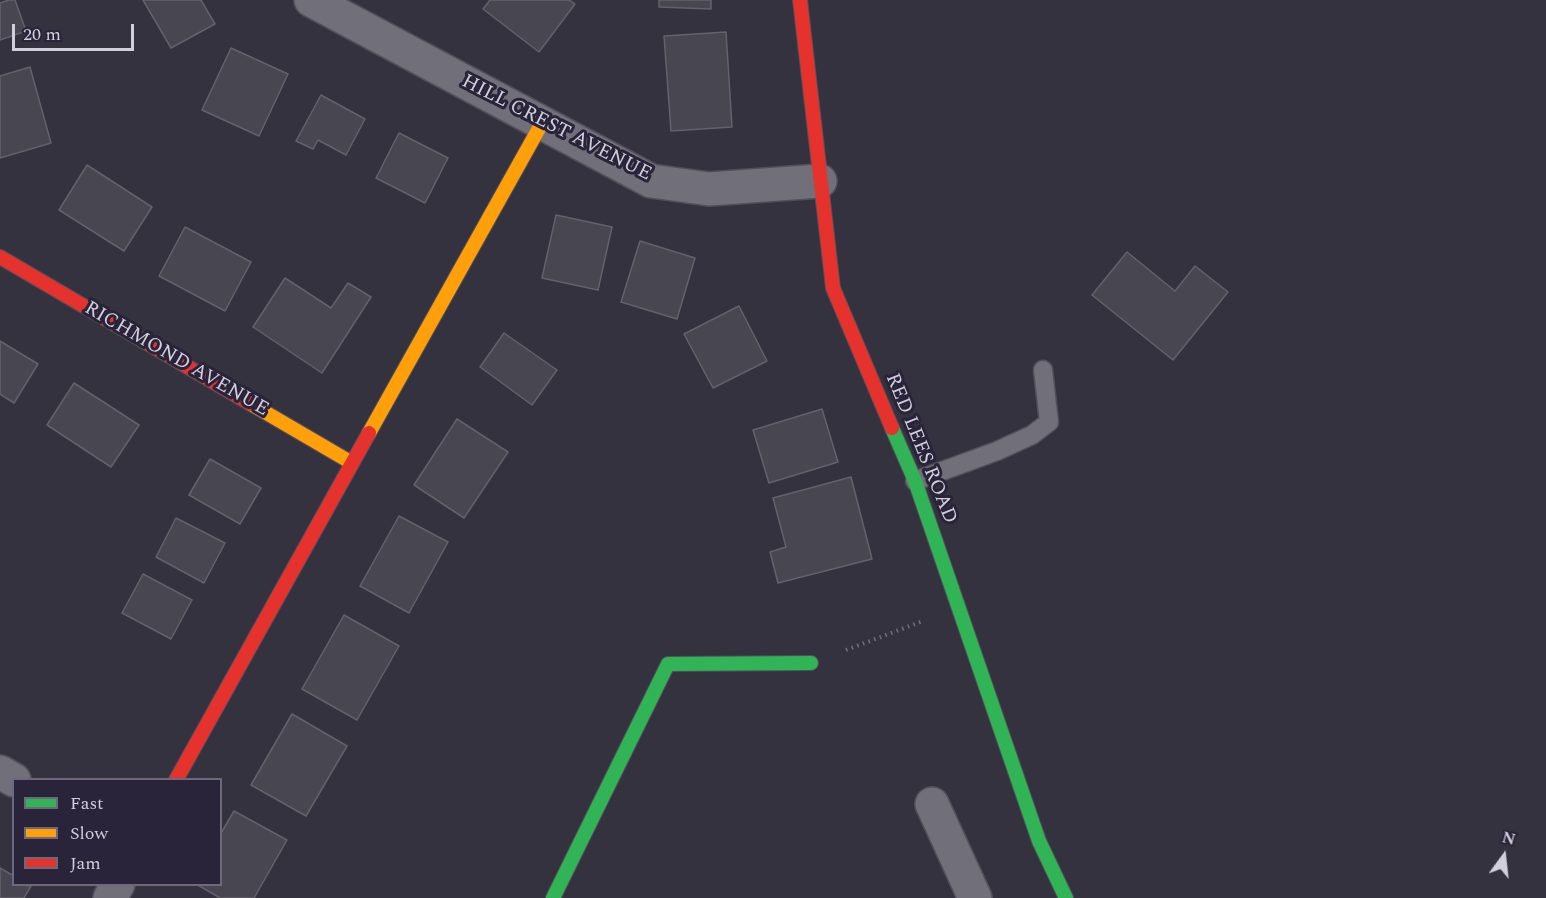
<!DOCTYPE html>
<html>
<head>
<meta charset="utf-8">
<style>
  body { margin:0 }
  #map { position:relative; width:1546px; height:898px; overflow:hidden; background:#35323f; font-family:Spectral,serif }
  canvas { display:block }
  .legend { position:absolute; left:12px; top:778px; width:210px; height:108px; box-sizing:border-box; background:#292439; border:2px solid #6d687b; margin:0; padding:8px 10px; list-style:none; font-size:18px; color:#d2cfdd }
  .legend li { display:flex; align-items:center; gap:12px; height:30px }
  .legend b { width:30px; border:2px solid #6d687b }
  .north { position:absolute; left:1474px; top:826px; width:60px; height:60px; -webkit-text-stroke:4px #292439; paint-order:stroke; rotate:15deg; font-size:16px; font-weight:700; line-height:24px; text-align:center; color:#d2cfdd }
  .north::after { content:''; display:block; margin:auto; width:21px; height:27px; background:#d2cfdd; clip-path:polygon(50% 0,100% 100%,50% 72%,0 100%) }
  .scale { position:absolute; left:12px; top:24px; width:122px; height:27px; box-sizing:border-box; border:3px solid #d2cfdd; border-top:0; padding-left:8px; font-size:18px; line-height:21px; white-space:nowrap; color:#d2cfdd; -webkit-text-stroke:4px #292439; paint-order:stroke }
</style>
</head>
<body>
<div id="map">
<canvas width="1546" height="898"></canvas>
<ul class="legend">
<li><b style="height:8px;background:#30b455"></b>Fast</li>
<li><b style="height:8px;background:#ff9f0a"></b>Slow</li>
<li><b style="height:8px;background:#e5322d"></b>Jam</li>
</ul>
<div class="north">N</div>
<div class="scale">20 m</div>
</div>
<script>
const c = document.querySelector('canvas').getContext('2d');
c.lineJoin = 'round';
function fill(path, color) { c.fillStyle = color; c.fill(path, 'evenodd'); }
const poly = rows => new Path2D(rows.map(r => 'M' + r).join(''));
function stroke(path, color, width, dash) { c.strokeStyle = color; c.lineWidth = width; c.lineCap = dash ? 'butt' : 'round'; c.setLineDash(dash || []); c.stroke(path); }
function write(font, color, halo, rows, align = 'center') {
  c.font = font + ' Spectral,serif'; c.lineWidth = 6; c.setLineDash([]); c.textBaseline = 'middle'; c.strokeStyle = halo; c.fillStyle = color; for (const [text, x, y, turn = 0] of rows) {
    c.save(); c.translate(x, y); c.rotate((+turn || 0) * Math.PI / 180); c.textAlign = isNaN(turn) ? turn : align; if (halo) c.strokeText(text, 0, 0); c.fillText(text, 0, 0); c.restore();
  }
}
const building = poly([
  [9,0,15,0,26,31,0,40,0,3,9,0],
  [143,0,201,0,215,24,171,48,143,0],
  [490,0,569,0,575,4,539,52,483,9,490,0],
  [659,0,711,0,711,9,659,7,659,0],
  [726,32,732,127,671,131,664,36,726,32],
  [231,48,288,74,259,136,202,110,231,48],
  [30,67,51,143,0,158,0,76,30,67],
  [321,95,365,119,346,155,318,140,313,149,296,141,321,95],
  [399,133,448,158,425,203,376,178,399,133],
  [87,165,152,207,124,251,59,210,87,165],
  [556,215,612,227,598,290,542,278,556,215],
  [185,227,251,262,225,311,159,276,185,227],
  [640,241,695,258,677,319,621,302,640,241],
  [1127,252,1175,291,1195,266,1228,292,1173,360,1092,295,1127,252],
  [285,278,331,308,348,283,371,297,322,373,253,327,285,278],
  [739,306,767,361,713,388,684,334,739,306],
  [504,333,557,370,532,405,480,367,504,333],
  [0,341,38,364,14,403,0,394,0,341],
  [74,383,139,425,111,467,47,425,74,383],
  [822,409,838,462,769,483,753,430,822,409],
  [457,419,508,452,464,518,414,485,457,419],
  [210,459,261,488,240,524,189,495,210,459],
  [851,477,872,559,778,583,770,552,786,547,773,498,851,477],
  [399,516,448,542,409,613,360,586,399,516],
  [176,518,225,543,204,583,156,557,176,518],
  [143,574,192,600,171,639,122,613,143,574],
  [344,615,399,646,357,720,302,689,344,615],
  [292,714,347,746,306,816,251,785,292,714],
  [234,811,287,840,254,898,220,898,196,884,220,884,220,835,234,811],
  [0,868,14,876,14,884,31,886,24,898,0,898,0,868]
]);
fill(building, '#484650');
stroke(building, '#64616d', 1.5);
const lane = poly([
  [915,481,997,451,1032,435,1049,422,1043,370]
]);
const street = poly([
  [311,0,651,181,709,189,820,181],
  [0,772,14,780],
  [932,804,975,898],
  [110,898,118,884]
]);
const fast = poly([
  [892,428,915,481,1039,841,1066,898],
  [553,898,668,664,811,663]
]);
const slow = poly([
  [251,404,352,463],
  [369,433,542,123]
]);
const jam = poly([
  [800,0,833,288,892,428],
  [0,257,251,404],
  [176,780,369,433]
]);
stroke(lane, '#514f5a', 21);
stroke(street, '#514f5a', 36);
stroke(fast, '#514f5a', 16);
stroke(slow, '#514f5a', 16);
stroke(jam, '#514f5a', 16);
stroke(poly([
  [846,650,923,621]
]), '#72707a', 4, [1.5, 4.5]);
stroke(lane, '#716f7a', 18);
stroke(street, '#716f7a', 33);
stroke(fast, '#30b455', 14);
stroke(slow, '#ff9f0a', 14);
stroke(jam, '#e5322d', 14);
write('20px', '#d2cfdd', '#292439', [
  ["HILL CREST AVENUE",556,129,27],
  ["RICHMOND AVENUE",176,360,30],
  ["RED LEES ROAD",920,449,68]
]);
</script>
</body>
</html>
